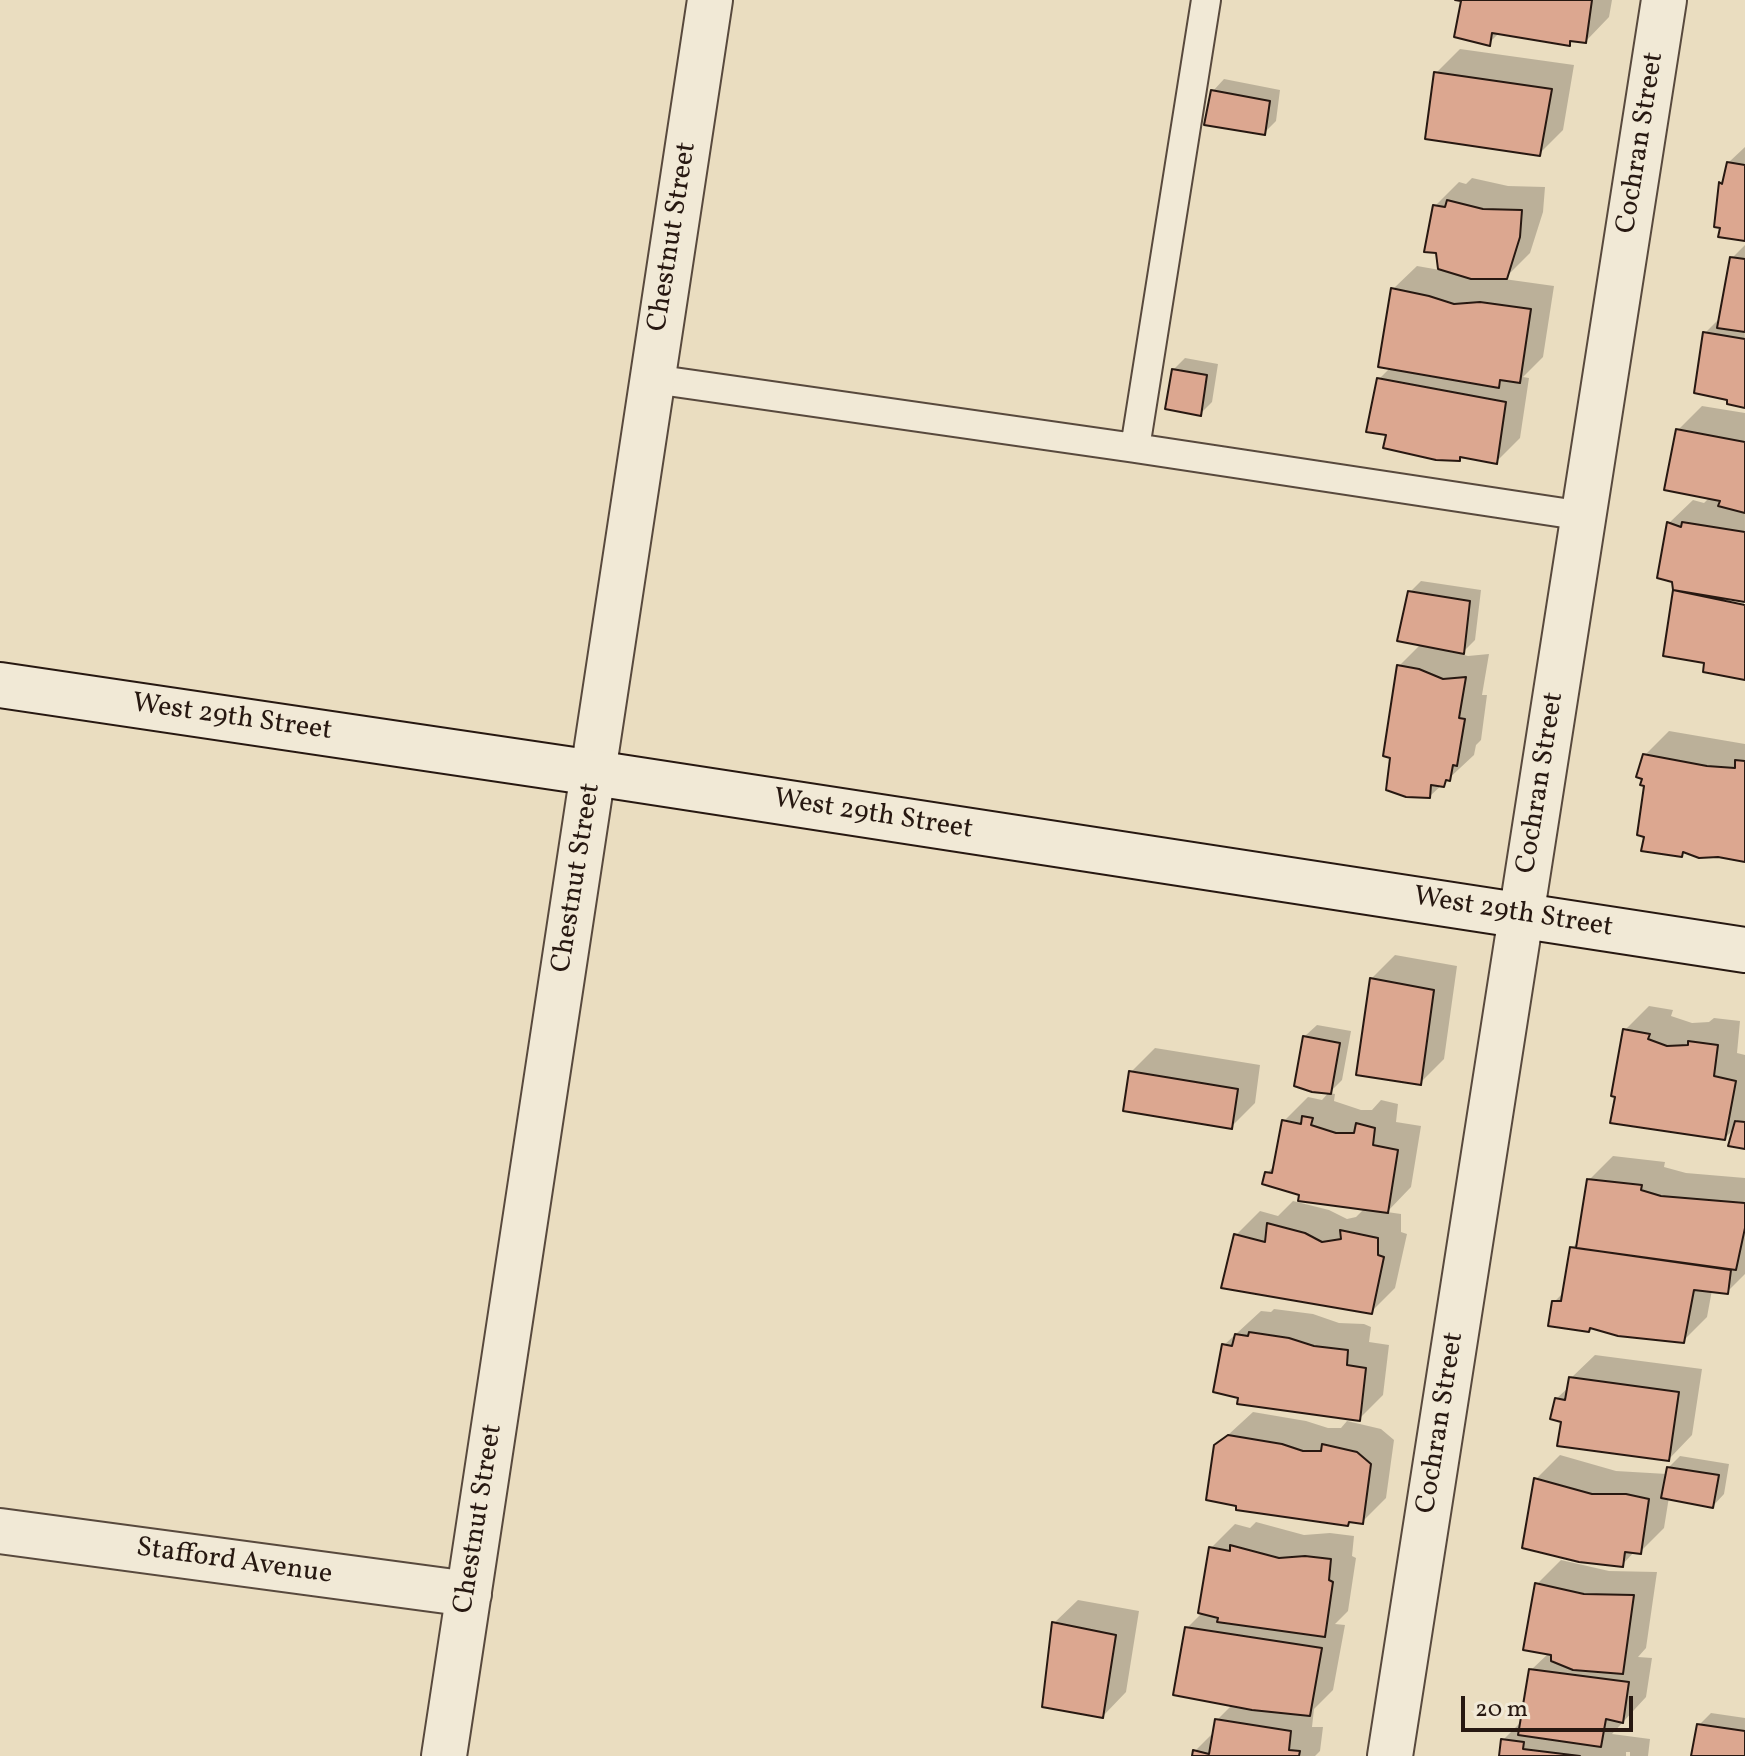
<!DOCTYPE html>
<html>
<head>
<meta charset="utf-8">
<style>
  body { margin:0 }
  #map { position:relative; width:1745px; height:1756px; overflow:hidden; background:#eaddc0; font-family:Vollkorn,serif }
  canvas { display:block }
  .scale { position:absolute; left:1461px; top:1696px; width:172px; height:36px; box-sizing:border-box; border:4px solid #271811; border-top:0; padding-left:10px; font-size:24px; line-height:28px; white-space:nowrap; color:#271811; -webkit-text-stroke:6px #f1e9d6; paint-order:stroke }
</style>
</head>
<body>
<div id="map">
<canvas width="1745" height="1756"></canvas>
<div class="scale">20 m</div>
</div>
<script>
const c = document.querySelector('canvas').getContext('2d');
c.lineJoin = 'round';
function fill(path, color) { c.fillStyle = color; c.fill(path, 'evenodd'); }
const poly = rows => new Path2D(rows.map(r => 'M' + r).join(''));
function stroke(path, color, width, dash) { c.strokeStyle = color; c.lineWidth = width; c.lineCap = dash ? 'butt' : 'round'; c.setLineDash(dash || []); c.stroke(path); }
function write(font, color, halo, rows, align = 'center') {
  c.font = font + ' Vollkorn,serif'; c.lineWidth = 7; c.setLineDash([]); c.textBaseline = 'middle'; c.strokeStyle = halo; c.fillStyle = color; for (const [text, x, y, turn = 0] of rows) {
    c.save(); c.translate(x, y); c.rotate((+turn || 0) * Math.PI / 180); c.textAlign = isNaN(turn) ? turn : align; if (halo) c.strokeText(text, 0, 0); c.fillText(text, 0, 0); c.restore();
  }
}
fill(poly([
  [1464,0,1612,0,1609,17,1586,41,1573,39,1569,43,1500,32,1489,43],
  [1460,49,1574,65,1563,130,1539,154,1436,73],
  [1224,79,1280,90,1276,121,1264,133,1213,91],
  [1745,147,1745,240,1722,226,1716,225,1721,182,1725,178,1728,163],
  [1472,178,1508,186,1545,187,1543,212,1530,253,1504,279,1554,286,1543,357,1523,377,1529,378,1520,438,1496,462,1463,455,1459,459,1389,434,1379,379,1391,367,1393,289,1417,266,1440,270,1435,206,1459,182,1466,184],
  [1745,245,1745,406,1705,333,1721,317,1732,258],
  [1185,358,1218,364,1212,402,1200,414,1173,370],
  [1702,406,1745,413,1745,600,1724,598,1724,603,1745,607,1745,676,1706,661,1665,654,1675,590,1669,523,1693,500,1704,503,1710,497,1678,430],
  [1421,581,1481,590,1475,640,1461,654,1468,656,1489,654,1482,695,1487,695,1481,740,1476,745,1474,755,1430,796,1399,666,1421,644,1410,592],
  [1669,731,1745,744,1745,860,1686,851,1682,855,1646,836,1645,755],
  [1395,955,1457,966,1444,1059,1420,1083,1371,979],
  [1649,1006,1673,1010,1671,1016,1692,1023,1709,1022,1714,1018,1740,1021,1737,1053,1745,1055,1745,1147,1735,1128,1725,1138,1625,1030],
  [1317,1025,1351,1031,1342,1080,1329,1093,1335,1094,1334,1101,1361,1110,1372,1110,1381,1100,1398,1104,1396,1122,1421,1126,1411,1187,1387,1212,1401,1214,1401,1232,1407,1234,1395,1288,1371,1312,1236,1235,1260,1211,1278,1216,1293,1201,1329,1210,1347,1219,1356,1217,1365,1208,1301,1194,1267,1173,1276,1164,1284,1121,1308,1097,1322,1100,1330,1091,1305,1036],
  [1155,1048,1260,1065,1255,1103,1231,1127,1131,1072],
  [1613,1156,1665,1162,1664,1167,1686,1173,1745,1178,1745,1274,1727,1292,1712,1290,1707,1317,1683,1341,1554,1302,1565,1291,1572,1248,1580,1240,1589,1180],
  [1274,1309,1313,1314,1339,1323,1364,1324,1371,1327,1369,1342,1389,1345,1383,1395,1359,1419,1224,1345,1261,1311,1271,1312],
  [1595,1355,1702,1369,1692,1435,1669,1459,1556,1399,1570,1386,1571,1378],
  [1253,1412,1306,1421,1328,1428,1341,1428,1347,1421,1381,1429,1394,1440,1386,1498,1362,1522,1352,1520,1348,1524,1216,1446],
  [1560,1455,1616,1471,1667,1474,1668,1468,1680,1456,1729,1464,1724,1494,1713,1506,1669,1497,1664,1528,1640,1552,1635,1551,1622,1565,1536,1479],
  [1256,1522,1304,1535,1330,1533,1354,1536,1352,1556,1356,1558,1348,1611,1335,1624,1345,1625,1333,1690,1314,1709,1312,1727,1323,1727,1320,1751,1315,1756,1194,1756,1195,1751,1215,1731,1217,1720,1233,1704,1187,1628,1203,1612,1211,1548,1235,1524,1250,1528],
  [1561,1560,1609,1571,1657,1572,1646,1648,1638,1657,1652,1658,1646,1697,1612,1734,1650,1739,1648,1756,1630,1756,1630,1752,1626,1752,1626,1756,1501,1756,1503,1740,1523,1720,1531,1670,1549,1653,1537,1584],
  [1078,1600,1139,1611,1126,1692,1103,1716,1054,1623],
  [1711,1713,1745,1718,1745,1756,1693,1756,1699,1725]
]), '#0003');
const building = poly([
  [1455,0,1592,0,1586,43,1570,41,1570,46,1492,33,1490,46,1454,37,1461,1,1455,0],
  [1434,72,1552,89,1540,156,1425,139,1434,72],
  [1211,90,1270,101,1265,135,1204,125,1211,90],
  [1727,162,1745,165,1745,241,1718,237,1720,228,1714,227,1719,182,1722,184,1727,162],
  [1447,200,1483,209,1522,210,1520,237,1507,279,1471,279,1438,269,1436,253,1424,252,1433,205,1445,207,1447,200],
  [1730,257,1745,259,1745,332,1717,328,1730,257],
  [1391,288,1429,296,1454,304,1480,302,1531,309,1520,383,1500,380,1499,388,1378,367,1391,288],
  [1703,332,1745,339,1745,408,1727,404,1727,400,1694,393,1703,332],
  [1172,369,1207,375,1201,416,1165,409,1172,369],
  [1377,378,1506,402,1497,464,1460,457,1460,461,1436,460,1383,448,1386,435,1366,432,1377,378],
  [1676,429,1745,442,1745,513,1718,506,1720,501,1664,490,1676,429],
  [1667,522,1681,527,1682,522,1745,532,1745,602,1673,590,1672,582,1657,578,1667,522],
  [1673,590,1745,605,1745,680,1703,672,1704,663,1663,656,1673,590],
  [1408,591,1470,601,1464,654,1397,641,1408,591],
  [1397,665,1419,669,1443,679,1466,677,1459,718,1465,719,1457,766,1453,765,1450,781,1446,780,1444,787,1431,785,1430,798,1406,797,1386,790,1390,758,1383,756,1397,665],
  [1643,754,1707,766,1735,768,1735,760,1745,761,1745,862,1718,857,1699,858,1683,852,1682,857,1641,851,1644,837,1637,835,1644,786,1640,785,1642,779,1636,777,1643,754],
  [1370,978,1434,990,1421,1085,1356,1075,1370,978],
  [1623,1029,1650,1034,1648,1039,1667,1046,1688,1045,1688,1041,1718,1045,1714,1076,1736,1081,1725,1140,1610,1123,1615,1097,1611,1096,1623,1029],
  [1303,1036,1340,1043,1331,1094,1312,1092,1294,1086,1303,1036],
  [1129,1071,1238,1089,1232,1129,1123,1111,1129,1071],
  [1302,1116,1313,1118,1311,1125,1336,1133,1354,1133,1356,1123,1375,1128,1373,1145,1398,1150,1388,1213,1298,1201,1299,1195,1262,1184,1265,1172,1272,1173,1282,1120,1301,1124,1302,1116],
  [1735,1121,1745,1122,1745,1149,1728,1146,1735,1121],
  [1587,1179,1642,1185,1641,1190,1661,1196,1745,1203,1745,1228,1736,1270,1576,1248,1587,1179],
  [1267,1223,1305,1233,1322,1242,1341,1239,1340,1230,1378,1238,1378,1255,1384,1257,1372,1314,1221,1288,1234,1234,1265,1242,1267,1223],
  [1570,1247,1731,1270,1728,1294,1694,1290,1684,1343,1618,1336,1590,1328,1589,1332,1548,1326,1552,1301,1561,1301,1570,1247],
  [1249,1332,1289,1338,1314,1346,1348,1350,1347,1365,1366,1368,1360,1421,1237,1404,1238,1398,1213,1392,1222,1344,1232,1346,1235,1334,1248,1336,1249,1332],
  [1569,1377,1679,1392,1669,1461,1557,1446,1561,1422,1550,1419,1555,1398,1565,1400,1569,1377],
  [1228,1435,1282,1444,1303,1451,1321,1451,1322,1444,1357,1452,1371,1464,1363,1524,1349,1522,1348,1526,1236,1510,1236,1506,1206,1500,1214,1445,1228,1435],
  [1667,1467,1719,1475,1713,1508,1661,1498,1667,1467],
  [1534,1478,1592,1494,1626,1494,1649,1499,1641,1554,1625,1552,1623,1567,1579,1562,1522,1548,1534,1478],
  [1230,1545,1279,1558,1305,1556,1331,1559,1329,1580,1333,1582,1325,1637,1217,1622,1218,1618,1198,1613,1209,1547,1230,1551,1230,1545],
  [1535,1583,1584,1594,1634,1595,1623,1674,1573,1670,1551,1661,1551,1655,1523,1650,1535,1583],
  [1052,1622,1116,1635,1103,1718,1042,1707,1052,1622],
  [1185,1627,1322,1648,1310,1716,1252,1710,1173,1695,1185,1627],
  [1529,1669,1629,1682,1623,1723,1606,1719,1601,1747,1518,1735,1529,1669],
  [1215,1719,1291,1731,1289,1750,1300,1751,1299,1756,1192,1756,1193,1750,1209,1754,1215,1719],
  [1697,1724,1745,1731,1745,1756,1691,1756,1697,1724],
  [1501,1739,1524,1742,1523,1749,1580,1756,1499,1756,1501,1739]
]);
fill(building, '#dca790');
stroke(building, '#271811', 2);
const lane = poly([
  [653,379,1135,448,1206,0],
  [1135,448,1584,516]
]);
const street = poly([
  [0,1531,469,1594],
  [444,1756,710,0],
  [1390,1756,1664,0]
]);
const secondary = poly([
  [0,685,594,773,1745,950]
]);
stroke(lane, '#58493d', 32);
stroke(street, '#58493d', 48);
stroke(secondary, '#271811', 48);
stroke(lane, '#f1e9d6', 28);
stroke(street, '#f1e9d6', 44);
stroke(secondary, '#f1e9d6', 44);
write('28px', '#271811', '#f1e9d6', [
  ["Cochran Street",1642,143,-81],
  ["Chestnut Street",674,237,-81],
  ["West 29th Street",232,719,8],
  ["Cochran Street",1542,783,-81],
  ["West 29th Street",873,816,9],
  ["Chestnut Street",578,878,-81],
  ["West 29th Street",1513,914,9],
  ["Cochran Street",1442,1423,-81],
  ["Chestnut Street",480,1519,-81],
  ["Stafford Avenue",234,1563,8]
]);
</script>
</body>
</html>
